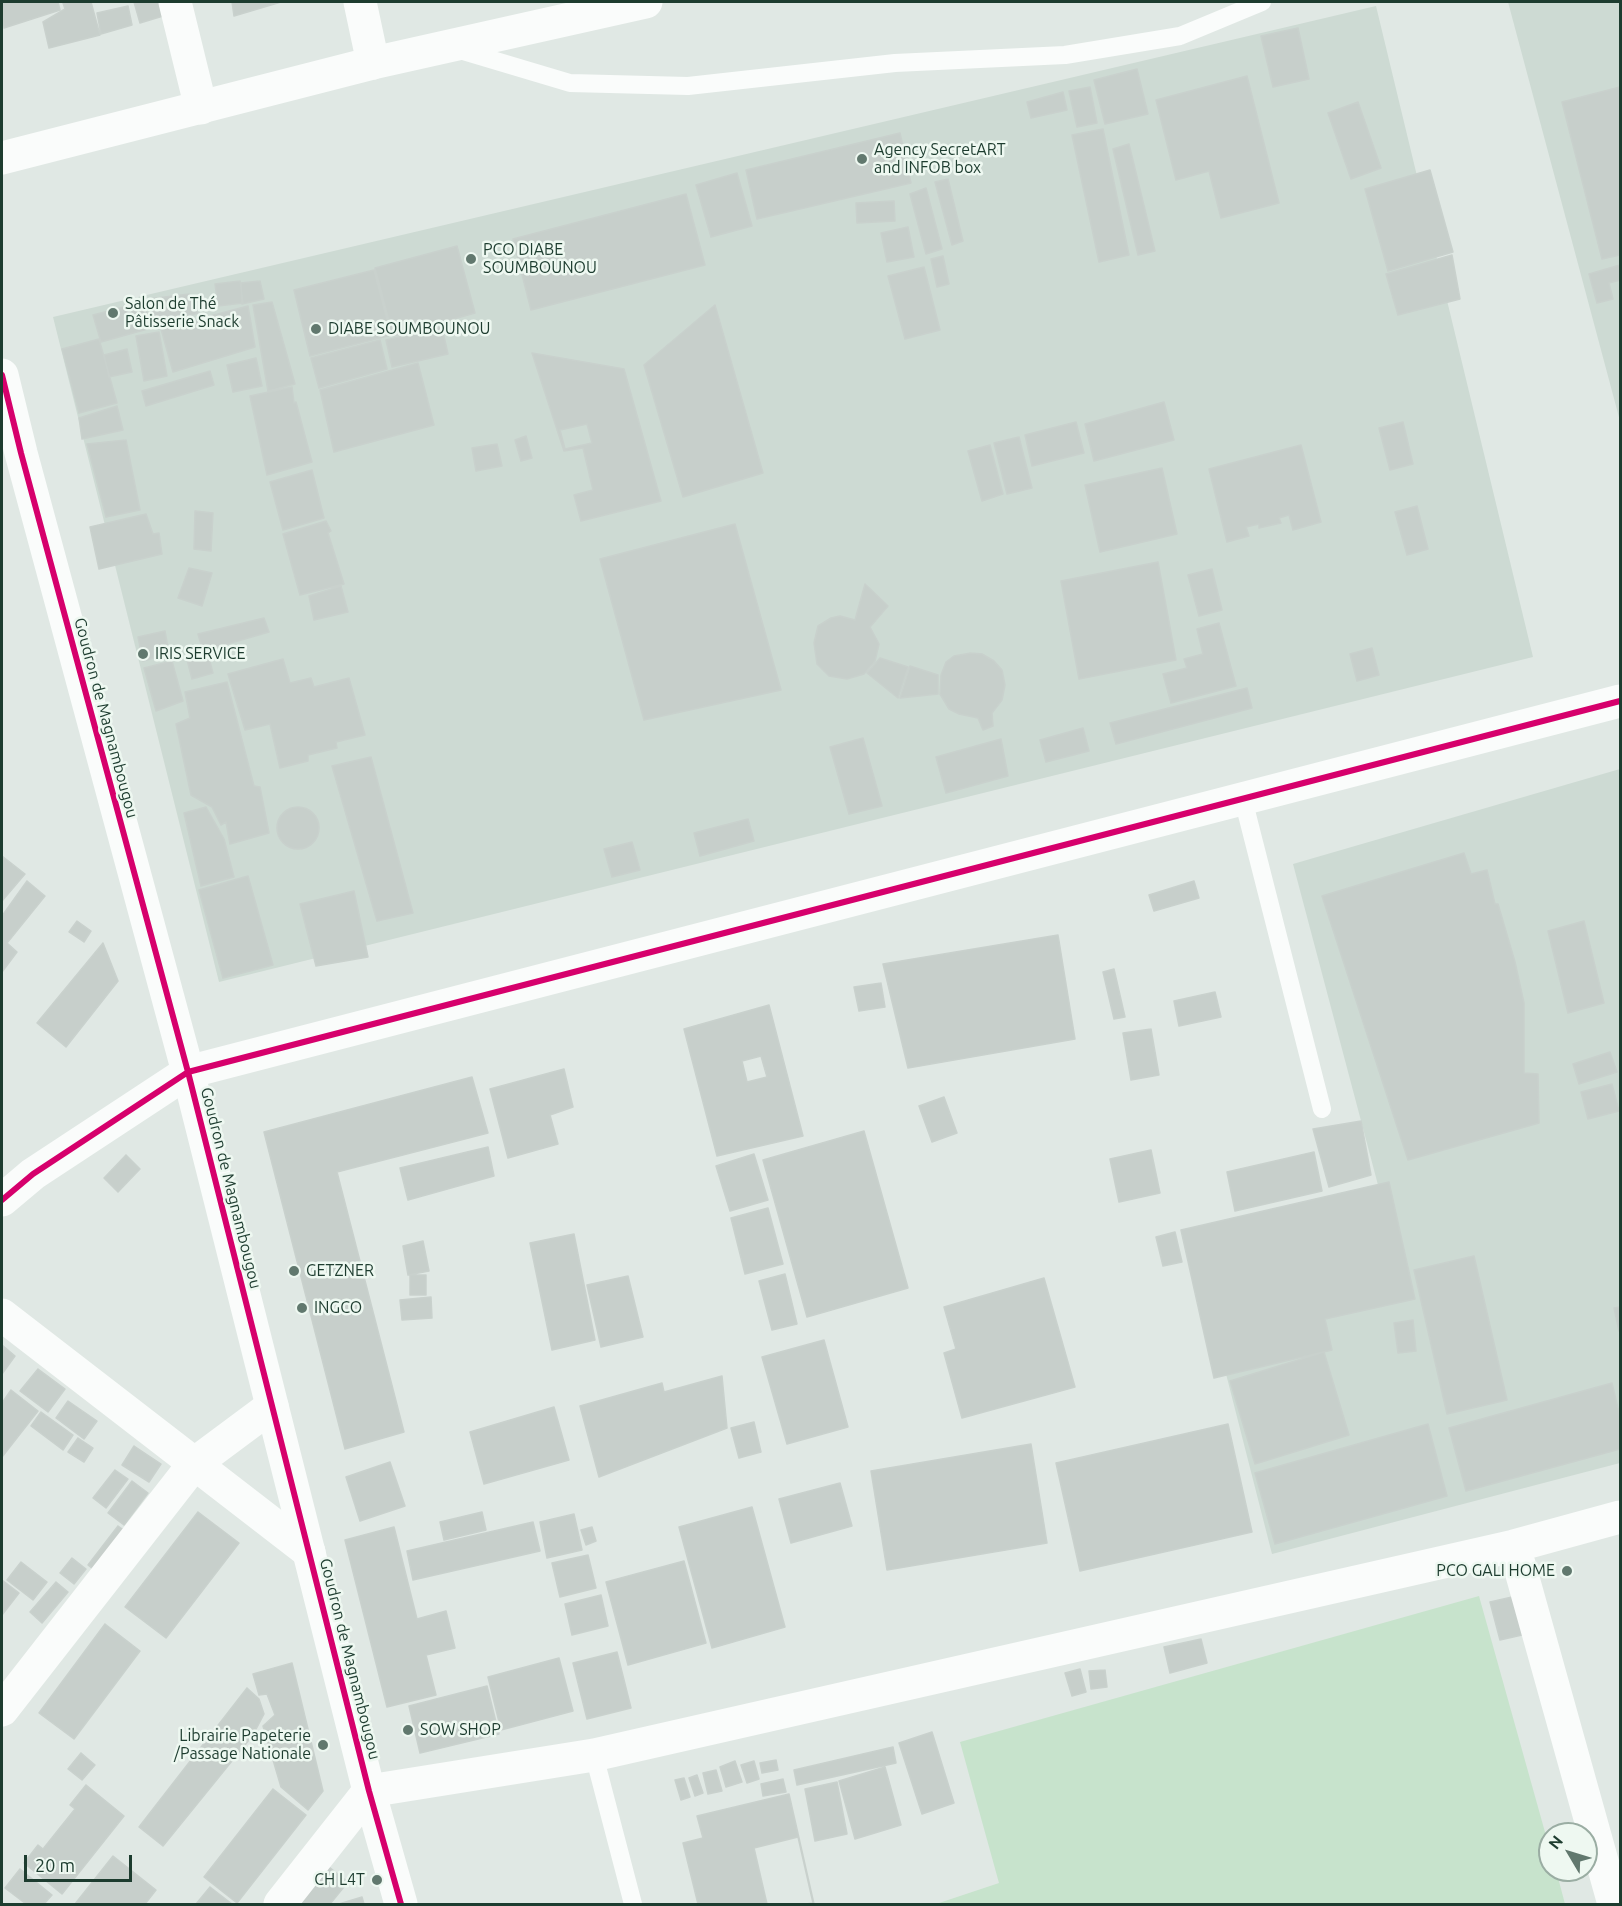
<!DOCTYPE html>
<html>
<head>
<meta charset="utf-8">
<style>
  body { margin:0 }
  #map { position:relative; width:1622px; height:1906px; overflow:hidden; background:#e0e8e4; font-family:Ubuntu,sans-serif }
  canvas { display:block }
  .frame { position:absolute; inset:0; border:3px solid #1d3c2f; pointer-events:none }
  .north { position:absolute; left:1538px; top:1822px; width:60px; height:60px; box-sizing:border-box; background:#eef8f1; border:2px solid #9aada3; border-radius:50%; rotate:308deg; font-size:16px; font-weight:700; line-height:24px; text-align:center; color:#1d3c2f }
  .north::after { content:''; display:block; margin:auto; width:21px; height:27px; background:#61786e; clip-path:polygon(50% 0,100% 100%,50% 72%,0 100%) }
  .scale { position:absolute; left:24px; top:1855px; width:108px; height:27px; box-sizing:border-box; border:3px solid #1d3c2f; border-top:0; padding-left:8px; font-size:18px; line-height:21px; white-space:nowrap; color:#1d3c2f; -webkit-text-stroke:4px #eef8f1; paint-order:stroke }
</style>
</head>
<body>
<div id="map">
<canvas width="1622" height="1906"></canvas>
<div class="frame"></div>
<div class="north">N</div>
<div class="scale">20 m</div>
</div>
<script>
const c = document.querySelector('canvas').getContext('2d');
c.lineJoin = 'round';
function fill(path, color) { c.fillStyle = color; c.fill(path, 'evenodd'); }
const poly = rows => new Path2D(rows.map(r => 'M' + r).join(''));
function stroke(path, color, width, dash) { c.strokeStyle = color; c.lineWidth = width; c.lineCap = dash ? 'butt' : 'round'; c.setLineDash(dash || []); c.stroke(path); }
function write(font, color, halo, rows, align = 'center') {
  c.font = font + ' Ubuntu,sans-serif'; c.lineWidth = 5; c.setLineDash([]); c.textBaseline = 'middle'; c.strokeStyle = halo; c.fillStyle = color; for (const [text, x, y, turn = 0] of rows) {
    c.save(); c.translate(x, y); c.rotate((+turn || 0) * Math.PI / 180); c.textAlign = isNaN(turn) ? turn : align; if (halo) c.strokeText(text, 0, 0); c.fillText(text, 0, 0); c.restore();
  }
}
fill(poly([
  [1508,2,1620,2,1620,421],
  [1376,6,1533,657,219,982,53,317],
  [1620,769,1620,1463,1272,1554,1189,1229,1378,1185,1293,864]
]), '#cddad3');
fill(poly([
  [1479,1596,1550,1850,1550,1870,1556,1870,1565,1904,936,1904,999,1883,960,1742]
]), '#c7e3cc');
const building = poly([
  [2,2,58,2,60,10,4,28,2,2],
  [69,2,91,2,100,35,49,48,43,22,65,9,63,3,69,2],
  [134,2,170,2,173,13,140,23,134,2],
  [232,2,281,2,234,16,232,2],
  [128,6,132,25,101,34,97,13,128,6],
  [1298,28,1309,79,1273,87,1261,36,1298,28],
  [1137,69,1148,114,1105,124,1094,80,1137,69],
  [1247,76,1279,203,1221,218,1209,171,1176,180,1156,100,1247,76],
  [1090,87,1097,123,1077,127,1069,91,1090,87],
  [1620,87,1620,255,1602,259,1562,102,1620,87],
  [1063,92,1067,110,1031,118,1027,102,1063,92],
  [1358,102,1381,168,1351,179,1328,113,1358,102],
  [1103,129,1129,255,1099,262,1072,135,1103,129],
  [900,133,911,183,757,219,746,170,900,133],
  [1129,144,1155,251,1138,255,1113,149,1129,144],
  [1430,170,1453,252,1388,271,1365,189,1430,170],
  [737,173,752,226,711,237,696,185,737,173],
  [948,179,963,241,952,245,935,182,948,179],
  [926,188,942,249,926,254,910,194,926,188],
  [686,194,705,265,531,310,513,239,686,194],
  [894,201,895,221,857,223,856,203,894,201],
  [908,227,914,257,887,262,881,233,908,227],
  [457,246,475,313,393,336,375,268,457,246],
  [1452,255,1460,299,1398,315,1386,274,1452,255],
  [943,256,949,284,937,287,931,259,943,256],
  [1620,265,1620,280,1609,283,1613,299,1597,303,1589,274,1620,265],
  [924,267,940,330,905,339,888,276,924,267],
  [374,270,391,335,310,356,294,290,374,270],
  [240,281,243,303,218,306,215,284,240,281],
  [260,281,264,299,242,304,241,283,260,281],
  [189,294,198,313,156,326,149,299,189,294],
  [144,302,151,328,101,342,93,315,144,302],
  [272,302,295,384,268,391,253,305,272,302],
  [715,305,763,473,683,497,644,365,715,305],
  [248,306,255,347,173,372,161,329,248,306],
  [442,327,448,354,392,367,386,340,442,327],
  [159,332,167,376,144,381,136,336,159,332],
  [99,339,117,403,79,413,62,349,99,339],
  [380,340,387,369,319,388,311,358,380,340],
  [127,349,132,372,109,377,104,355,127,349],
  [532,353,624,369,661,501,581,521,574,495,593,490,583,448,564,451,532,353],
  [587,424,592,443,565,449,560,430,587,424],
  [256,358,262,386,233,392,227,365,256,358],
  [418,363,434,425,334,452,320,390,418,363],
  [210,371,214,385,146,406,142,391,210,371],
  [292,387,294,403,296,402,312,462,267,475,250,396,292,387],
  [1164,402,1174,440,1094,461,1085,424,1164,402],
  [117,406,123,430,82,439,79,418,117,406],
  [1076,422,1084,453,1032,466,1025,435,1076,422],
  [1403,422,1413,464,1390,470,1379,428,1403,422],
  [526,436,532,458,521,461,515,440,526,436],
  [1019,437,1032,488,1007,494,994,443,1019,437],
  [126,440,140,510,106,517,87,444,126,440],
  [497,444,502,466,476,471,472,448,497,444],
  [990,445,1003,494,982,501,968,451,990,445],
  [1301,445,1321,522,1293,530,1289,515,1279,518,1281,523,1259,528,1259,524,1246,527,1249,536,1227,542,1209,469,1301,445],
  [1162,468,1177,534,1100,552,1085,485,1162,468],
  [312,470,324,518,283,530,270,482,312,470],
  [1417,506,1428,549,1407,555,1395,512,1417,506],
  [195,511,213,513,211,551,194,549,195,511],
  [146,514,153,534,159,533,162,554,99,569,90,527,146,514],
  [326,521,331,531,328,533,344,584,300,595,283,534,326,521],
  [735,524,781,690,644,720,600,559,735,524],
  [1158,562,1176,660,1079,679,1061,581,1158,562],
  [189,568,212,573,202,606,178,598,189,568],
  [1212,569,1222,610,1199,616,1188,575,1212,569],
  [865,584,888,606,870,627,879,644,875,661,864,674,847,679,829,676,817,664,814,643,818,626,831,618,840,616,855,620,865,584],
  [341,586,348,612,314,620,309,596,341,586],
  [264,618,269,632,203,651,198,634,264,618],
  [1219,623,1236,686,1171,703,1163,674,1187,668,1184,659,1203,654,1197,629,1219,623],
  [165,631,169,654,143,661,138,637,165,631],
  [1372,648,1379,675,1357,681,1350,654,1372,648],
  [207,651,213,673,192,679,186,656,207,651],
  [971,653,982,654,994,661,1002,670,1005,685,1002,700,992,713,993,726,983,730,978,718,959,714,949,709,940,694,941,675,946,662,954,656,971,653],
  [880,658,908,667,898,698,867,673,880,658],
  [283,659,290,683,311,678,314,687,349,678,365,735,336,742,337,748,308,755,308,761,280,768,270,724,245,730,228,674,283,659],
  [172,661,183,701,156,711,144,668,172,661],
  [910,666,938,675,938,694,900,698,910,666],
  [227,682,254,786,260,787,269,833,230,844,226,822,221,825,212,807,191,795,176,724,190,718,185,692,227,682],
  [1247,688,1252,708,1116,744,1110,723,1247,688],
  [1083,728,1089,751,1046,762,1040,740,1083,728],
  [863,738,882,806,849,814,830,747,863,738],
  [1001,739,1008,776,946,793,936,757,1001,739],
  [371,757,413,913,377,921,332,766,371,757],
  '277 828a21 21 0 1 1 42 0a21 21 0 1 1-42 0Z',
  [206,807,224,839,234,877,201,886,184,813,206,807],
  [748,819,754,841,700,856,694,833,748,819],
  [632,842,640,870,612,877,604,849,632,842],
  [1464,853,1471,874,1487,870,1495,904,1498,904,1515,962,1524,1003,1524,1073,1538,1074,1539,1123,1408,1160,1322,896,1464,853],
  [2,856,25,874,2,901,2,856],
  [248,876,273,965,223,978,199,890,248,876],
  [27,881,45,896,7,943,17,952,2,972,2,916,27,881],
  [1194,881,1199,898,1154,911,1149,895,1194,881],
  [354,891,368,957,316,966,300,904,354,891],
  [77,921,91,931,84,942,69,932,77,921],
  [1584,921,1604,1003,1568,1013,1548,931,1584,921],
  [1058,935,1075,1039,908,1068,883,964,1058,935],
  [103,943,118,981,66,1047,37,1023,103,943],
  [1114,969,1125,1017,1114,1019,1103,972,1114,969],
  [881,983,885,1007,859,1011,854,987,881,983],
  [1215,992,1221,1017,1179,1026,1174,1001,1215,992],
  [769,1005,803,1136,717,1156,684,1029,769,1005],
  [761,1056,767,1077,747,1082,742,1061,761,1056],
  [1151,1029,1159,1075,1131,1080,1123,1033,1151,1029],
  [1610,1052,1617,1072,1579,1084,1573,1064,1610,1052],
  [564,1069,573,1107,550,1115,558,1144,508,1158,490,1089,564,1069],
  [472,1077,488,1133,337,1172,404,1432,345,1449,264,1132,472,1077],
  [1612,1084,1619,1111,1588,1119,1581,1092,1612,1084],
  [944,1097,957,1133,932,1142,919,1106,944,1097],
  [1361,1121,1371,1175,1329,1187,1313,1129,1361,1121],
  [864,1131,908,1288,807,1317,763,1160,864,1131],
  [488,1147,494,1176,408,1200,400,1168,488,1147],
  [1151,1150,1160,1193,1119,1202,1110,1159,1151,1150],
  [1314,1152,1322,1191,1235,1211,1227,1172,1314,1152],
  [754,1154,768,1200,730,1211,716,1166,754,1154],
  [126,1155,140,1169,118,1192,104,1178,126,1155],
  [1389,1182,1415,1299,1325,1319,1332,1350,1214,1378,1181,1230,1389,1182],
  [768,1208,783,1264,745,1274,731,1218,768,1208],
  [1175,1232,1182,1262,1163,1266,1156,1237,1175,1232],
  [574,1234,595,1340,552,1350,530,1243,574,1234],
  [423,1241,429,1271,408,1275,403,1246,423,1241],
  [1474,1256,1507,1400,1447,1414,1414,1270,1474,1256],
  [785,1274,797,1324,772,1330,759,1281,785,1274],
  [410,1275,426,1275,426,1295,410,1295,410,1275],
  [628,1276,643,1337,601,1347,587,1285,628,1276],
  [1044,1278,1075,1387,962,1418,944,1353,956,1349,944,1307,1044,1278],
  [431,1297,432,1318,402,1320,400,1300,431,1297],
  [1620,1307,1620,1331,1619,1331,1614,1308,1620,1307],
  [1413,1320,1416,1351,1398,1353,1394,1323,1413,1320],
  [824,1340,848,1427,787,1444,762,1357,824,1340],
  [2,1345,15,1356,2,1374,2,1345],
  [1324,1352,1349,1435,1255,1464,1230,1381,1324,1352],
  [38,1369,65,1389,48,1412,20,1391,38,1369],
  [722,1376,727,1428,599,1477,580,1406,662,1383,664,1392,722,1376],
  [1612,1383,1620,1417,1620,1449,1466,1491,1449,1428,1612,1383],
  [11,1390,38,1411,2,1457,2,1403,11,1390],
  [68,1401,97,1421,84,1439,56,1418,68,1401],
  [554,1407,569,1460,484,1484,470,1432,554,1407],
  [41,1412,73,1435,63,1450,31,1426,41,1412],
  [754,1422,761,1452,739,1458,731,1428,754,1422],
  [1228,1424,1252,1532,1080,1571,1056,1463,1228,1424],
  [1428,1424,1447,1496,1275,1544,1255,1473,1428,1424],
  [78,1438,93,1448,84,1462,68,1452,78,1438],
  [1031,1444,1047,1543,887,1570,871,1471,1031,1444],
  [134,1446,161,1464,149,1482,122,1465,134,1446],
  [390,1462,405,1506,360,1521,346,1477,390,1462],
  [115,1470,128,1479,106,1508,93,1498,115,1470],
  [132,1481,148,1493,124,1525,108,1513,132,1481],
  [840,1483,852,1526,791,1543,779,1499,840,1483],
  [752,1507,785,1627,712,1648,679,1527,752,1507],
  [198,1512,239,1543,166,1638,125,1607,198,1512],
  [482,1512,486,1530,444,1540,440,1522,482,1512],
  [574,1514,582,1550,547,1558,540,1522,574,1514],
  [533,1522,540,1551,413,1580,407,1551,533,1522],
  [118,1526,128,1533,98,1573,88,1565,118,1526],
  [394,1527,417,1619,446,1611,455,1648,426,1655,436,1695,387,1707,345,1540,394,1527],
  [592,1527,596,1541,586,1545,581,1530,592,1527],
  [588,1555,596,1588,560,1597,552,1563,588,1555],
  [72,1558,86,1569,74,1584,60,1573,72,1558],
  [684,1561,706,1643,628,1665,606,1582,684,1561],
  [21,1562,47,1582,33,1600,7,1580,21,1562],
  [2,1580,19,1593,2,1615,2,1580],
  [56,1582,68,1592,42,1623,30,1612,56,1582],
  [601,1595,608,1626,572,1635,565,1604,601,1595],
  [1512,1597,1522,1635,1500,1640,1490,1602,1512,1597],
  [105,1624,140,1651,74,1739,39,1713,105,1624],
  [1201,1639,1207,1663,1170,1673,1164,1647,1201,1639],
  [617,1652,631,1708,587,1719,573,1663,617,1652],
  [559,1658,573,1711,501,1730,488,1677,559,1658],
  [292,1663,323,1791,308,1810,281,1787,263,1726,275,1715,267,1694,259,1695,253,1674,292,1663],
  [1080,1669,1086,1692,1072,1696,1065,1673,1080,1669],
  [1105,1670,1107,1687,1091,1689,1089,1671,1105,1670],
  [487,1686,499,1734,420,1753,409,1706,487,1686],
  [247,1688,259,1699,264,1714,253,1735,163,1846,139,1827,247,1688],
  [932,1732,954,1803,922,1814,899,1743,932,1732],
  [893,1747,896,1763,797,1785,794,1770,893,1747],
  [81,1753,95,1765,82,1780,68,1769,81,1753],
  [776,1760,778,1770,762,1773,760,1763,776,1760],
  [735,1761,742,1782,726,1787,720,1767,735,1761],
  [754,1761,759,1779,747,1783,741,1765,754,1761],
  [885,1767,901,1825,855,1839,839,1781,885,1767],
  [716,1770,722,1791,708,1794,703,1773,716,1770],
  [697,1775,703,1793,695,1796,689,1778,697,1775],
  [684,1778,690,1797,681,1800,675,1780,684,1778],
  [783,1779,786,1792,763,1796,761,1784,783,1779],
  [837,1782,847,1834,815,1841,805,1789,837,1782],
  [86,1785,124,1816,62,1894,24,1863,38,1845,43,1849,75,1809,70,1805,86,1785],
  [273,1789,306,1815,237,1903,204,1877,273,1789],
  [789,1794,814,1904,806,1904,813,1903,798,1837,754,1848,767,1904,698,1904,683,1843,703,1838,697,1816,789,1794],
  [113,1856,156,1890,145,1904,75,1904,113,1856],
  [329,1867,348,1882,330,1904,298,1904,329,1867],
  [20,1869,52,1895,44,1904,26,1904,5,1888,20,1869],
  [210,1887,232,1904,196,1904,210,1887],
  [362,1897,364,1904,339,1904,362,1897]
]);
fill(building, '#c7cfcb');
stroke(building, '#c9d1cd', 1.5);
stroke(poly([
  [456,49,570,83,688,86,895,63,1065,55,1180,36,1262,2],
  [1243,799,1322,1109],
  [594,1755,633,1904]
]), '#fafcfb', 18);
stroke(poly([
  [175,2,201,108],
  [360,2,373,63],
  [2,1200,33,1174,188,1072,1620,701],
  [2,1315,309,1552],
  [1514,1546,1614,1904],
  [2,1710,194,1464,272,1406],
  [280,1904,369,1791,594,1755,1514,1546,1620,1517]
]), '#fafcfb', 33);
stroke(poly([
  [2,158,373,63,646,2],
  [2,375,21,453,188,1072,369,1791,401,1904]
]), '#fafcfb', 33);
stroke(poly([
  [2,375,21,453,188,1072,369,1791,401,1904],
  [2,1200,33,1174,188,1072,1620,701]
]), '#d6006c', 6);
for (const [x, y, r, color] of [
  [862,159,6,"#61786e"],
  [471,259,6,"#61786e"],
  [113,313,6,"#61786e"],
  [316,329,6,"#61786e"],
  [143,654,6,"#61786e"],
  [294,1271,6,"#61786e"],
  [302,1308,6,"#61786e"],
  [1567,1571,6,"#61786e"],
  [408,1730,6,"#61786e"],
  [323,1745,6,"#61786e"],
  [377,1880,6,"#61786e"]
]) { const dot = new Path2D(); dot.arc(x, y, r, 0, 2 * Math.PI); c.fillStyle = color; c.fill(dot); stroke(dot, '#eef8f1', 2); }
write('16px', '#1d3c2f', '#eef8f1', [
  ["Agency SecretART",874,150],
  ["and INFOB box",874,168],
  ["PCO DIABE",483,250],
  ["SOUMBOUNOU",483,268],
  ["Salon de Thé",125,304],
  ["Pâtisserie Snack",125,322],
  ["DIABE SOUMBOUNOU",328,329],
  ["IRIS SERVICE",155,654],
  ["GETZNER",306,1271],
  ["INGCO",314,1308],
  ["PCO GALI HOME",1555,1571,"right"],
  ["SOW SHOP",420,1730],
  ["Librairie Papeterie",311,1736,"right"],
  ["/Passage Nationale",311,1754,"right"],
  ["CH L4T",365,1880,"right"]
], 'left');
write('16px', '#1d3c2f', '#eef8f1', [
  ["Goudron de Magnambougou",106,718,75],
  ["Goudron de Magnambougou",231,1188,76],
  ["Goudron de Magnambougou",350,1659,76]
]);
</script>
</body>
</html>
